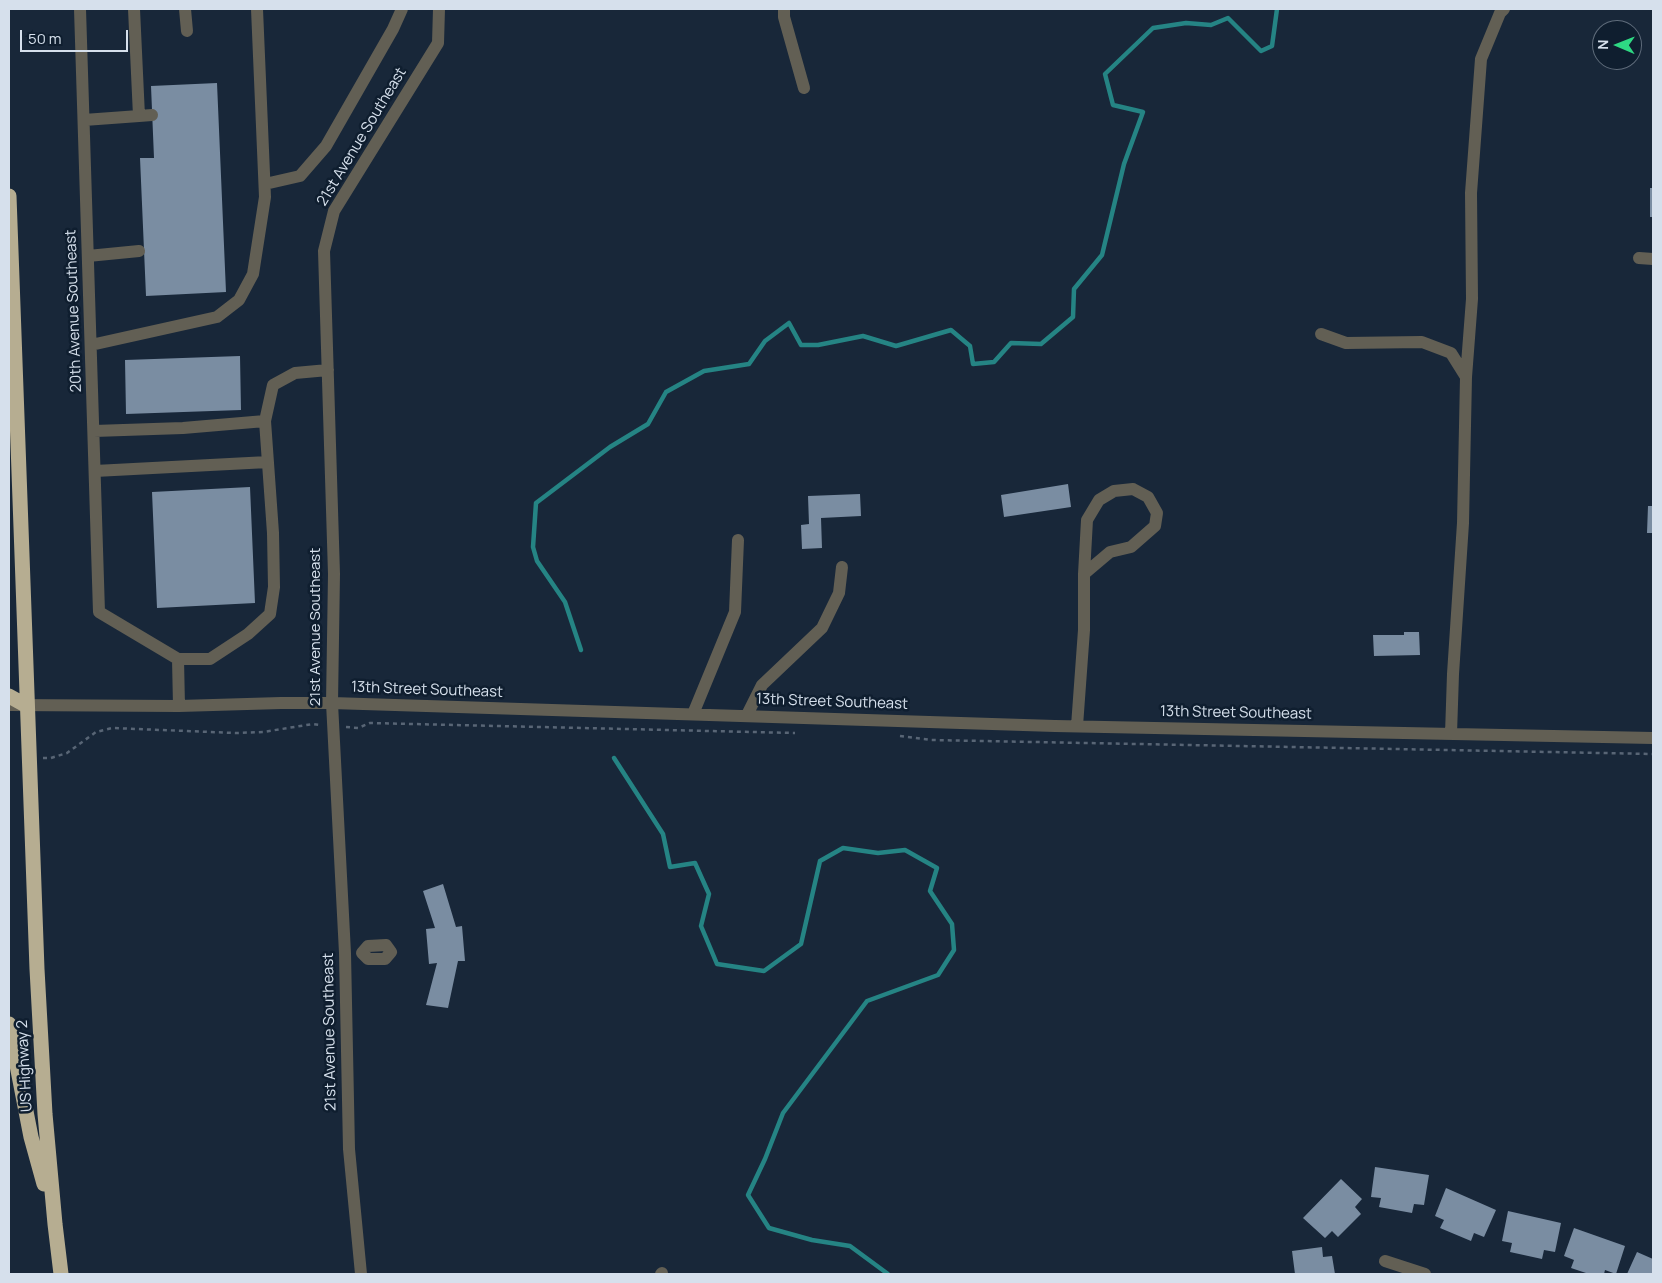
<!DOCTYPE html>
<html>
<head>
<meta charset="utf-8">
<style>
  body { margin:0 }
  #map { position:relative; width:1662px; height:1283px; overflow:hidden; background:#182739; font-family:Manrope,sans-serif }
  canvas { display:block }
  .frame { position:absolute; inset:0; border:10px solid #d6e0ec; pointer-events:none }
  .north { position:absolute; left:1592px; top:20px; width:50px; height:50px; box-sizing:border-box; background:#0f1e2f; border:1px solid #5f6c7b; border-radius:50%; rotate:271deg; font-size:14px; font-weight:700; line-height:20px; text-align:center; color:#d6e0ec }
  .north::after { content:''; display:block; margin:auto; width:18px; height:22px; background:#2ed883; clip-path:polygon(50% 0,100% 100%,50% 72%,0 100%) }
  .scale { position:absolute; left:20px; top:30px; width:108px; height:22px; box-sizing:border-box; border:2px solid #d6e0ec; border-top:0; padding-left:6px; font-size:15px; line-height:18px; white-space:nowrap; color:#d6e0ec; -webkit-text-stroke:4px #0f1e2f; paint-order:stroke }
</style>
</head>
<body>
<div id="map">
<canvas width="1662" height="1283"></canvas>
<div class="frame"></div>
<div class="north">N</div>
<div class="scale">50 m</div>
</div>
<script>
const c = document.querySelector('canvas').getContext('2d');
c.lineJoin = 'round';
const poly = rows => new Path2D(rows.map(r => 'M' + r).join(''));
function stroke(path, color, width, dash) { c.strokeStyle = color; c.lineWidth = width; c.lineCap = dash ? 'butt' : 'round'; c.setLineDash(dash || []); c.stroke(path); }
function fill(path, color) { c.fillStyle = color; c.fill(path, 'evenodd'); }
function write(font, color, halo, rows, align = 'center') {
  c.font = font + ' Manrope,sans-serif'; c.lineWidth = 5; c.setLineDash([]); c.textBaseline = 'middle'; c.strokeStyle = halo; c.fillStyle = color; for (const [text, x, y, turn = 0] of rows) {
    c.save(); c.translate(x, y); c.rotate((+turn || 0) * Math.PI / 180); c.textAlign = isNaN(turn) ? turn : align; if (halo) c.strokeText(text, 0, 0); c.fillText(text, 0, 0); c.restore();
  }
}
stroke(poly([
  [581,650,565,602,537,561,533,547,536,503,610,447,648,424,666,392,704,371,749,364,765,341,789,323,801,345,818,345,863,336,896,346,951,330,970,346,973,364,994,362,1011,343,1041,344,1073,317,1074,289,1102,255,1124,164,1143,112,1113,105,1105,74,1153,28,1186,23,1211,25,1228,18,1261,51,1272,46,1277,9],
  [614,758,663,834,670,867,695,863,709,894,701,926,717,964,764,971,801,944,820,861,843,848,878,853,905,850,937,868,930,891,952,924,954,950,938,975,867,1001,783,1113,765,1159,748,1195,769,1228,812,1240,850,1246,888,1274]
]), '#258484', 4.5);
fill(poly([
  [217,83,226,292,146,296,140,158,154,158,151,86],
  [1650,188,1653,188,1653,217,1650,217],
  [240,356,241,410,126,414,125,360],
  [1068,484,1071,507,1004,517,1001,495],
  [250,487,255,603,157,608,152,492],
  [860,494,861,516,821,518,822,548,802,549,801,525,809,524,808,496],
  [1648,506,1653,506,1653,533,1647,533],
  [1404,632,1419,632,1420,655,1374,656,1373,635,1404,635],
  [443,884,456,927,462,926,465,961,458,961,448,1008,426,1005,437,963,429,964,426,929,435,928,423,891],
  [1375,1167,1429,1175,1424,1205,1414,1204,1412,1213,1379,1207,1381,1198,1371,1197],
  [1341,1179,1362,1199,1355,1207,1361,1214,1338,1237,1332,1231,1325,1238,1303,1218],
  [1446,1188,1496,1210,1484,1237,1474,1233,1471,1241,1440,1228,1444,1220,1435,1216],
  [1508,1211,1561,1223,1555,1252,1544,1250,1542,1259,1510,1252,1512,1243,1502,1241],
  [1574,1228,1625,1246,1616,1274,1605,1270,1604,1274,1589,1274,1571,1268,1574,1260,1564,1256],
  [1322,1247,1323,1257,1332,1256,1335,1274,1295,1274,1292,1251],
  [1637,1252,1653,1259,1653,1274,1627,1274]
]), '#7a8da2');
stroke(poly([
  [346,727,358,728,370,723,795,733],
  [900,736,931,740,1653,754],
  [43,758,51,758,67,753,96,732,112,728,236,733,263,732,313,724,321,725]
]), '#586575', 2.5, [4, 4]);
stroke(poly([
  [80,9,99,612,178,659],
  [185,9,187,31],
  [784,9,784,17,804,88],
  [139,116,152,115],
  [84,120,139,116,134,9],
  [265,184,300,176,326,146,393,29,402,9],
  [88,256,139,251],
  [1639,258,1653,259],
  [1321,334,1346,343,1422,342,1451,353,1466,377,1463,523,1453,674,1451,734],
  [91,345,217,317,239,300,253,274,265,197,257,9],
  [1466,377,1472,299,1471,193,1481,59,1500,13,1504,9],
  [265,421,273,385,295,373,328,370],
  [94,431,183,428,265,421,273,533,274,587,270,614,248,634,210,659,178,659,179,706],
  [95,471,268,462],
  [1133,489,1148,497,1157,513,1155,526,1131,547,1110,552,1084,574,1087,520,1099,500,1114,491,1133,489],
  [9,705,179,706,281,703,332,703,1055,726,1653,738],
  [693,714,735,612,738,540],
  [747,715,762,685,822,628,839,593,842,567],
  [1077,726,1084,630,1084,574],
  [386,945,391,952,385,959,368,959,362,953,368,946,386,945],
  [1385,1261,1425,1274],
  [361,1274,349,1149,345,953,332,703,334,574,324,251,334,211,438,43,439,9],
  [661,1274,662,1273]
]), '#625f54', 12);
stroke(poly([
  [9,196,37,969,45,1114,55,1224,61,1274],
  [9,696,27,706],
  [9,1024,31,1137,44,1184]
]), '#b6ad91', 15);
write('15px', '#d6e0ec', '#0f1e2f', [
  ["21st Avenue Southeast",362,137,-59],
  ["20th Avenue Southeast",74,311,-92],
  ["21st Avenue Southeast",316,627,-90],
  ["13th Street Southeast",427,690,2],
  ["13th Street Southeast",832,702,2],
  ["13th Street Southeast",1236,713,1],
  ["21st Avenue Southeast",330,1032,-91],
  ["US Highway 2",25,1066,-93]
]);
</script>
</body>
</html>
